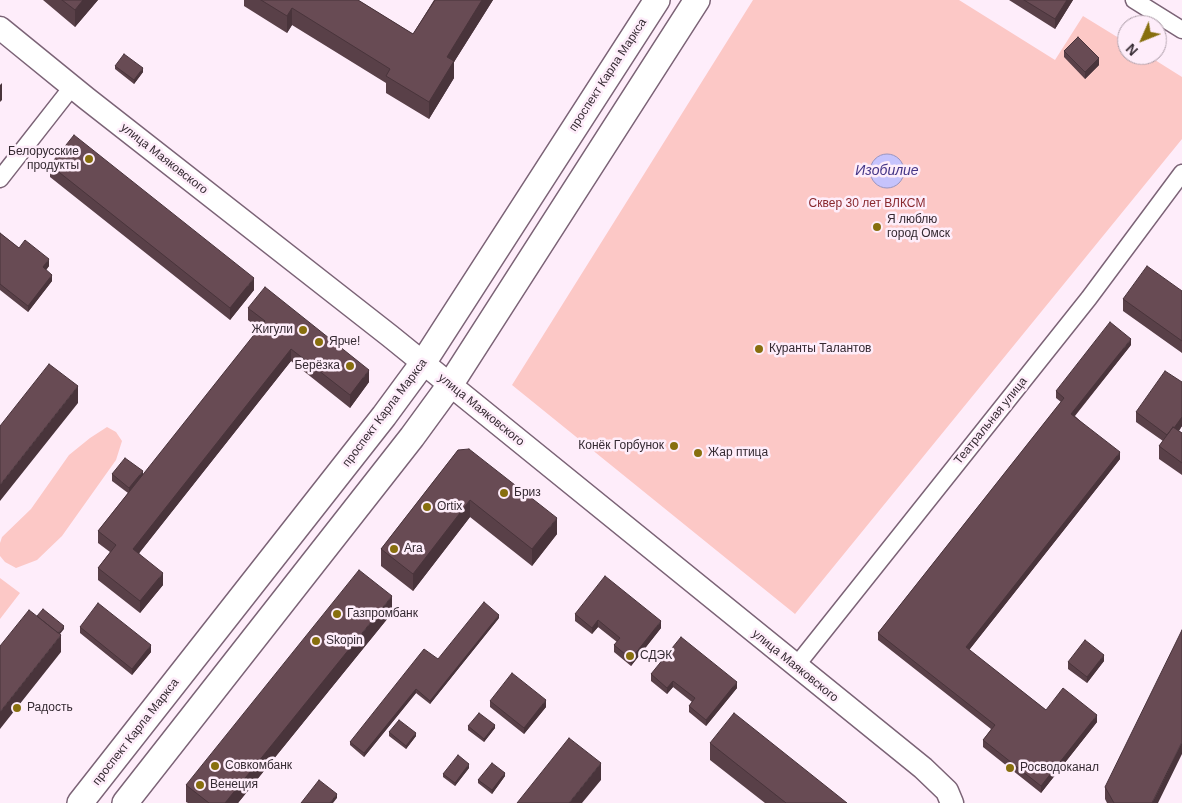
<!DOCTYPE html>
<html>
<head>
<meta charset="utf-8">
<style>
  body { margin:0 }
  #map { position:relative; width:1182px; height:803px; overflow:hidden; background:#feedfa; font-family:Helvetica,sans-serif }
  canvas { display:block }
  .north { position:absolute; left:1117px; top:15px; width:50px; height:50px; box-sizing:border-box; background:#feedfa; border:1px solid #ae9faa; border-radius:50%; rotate:226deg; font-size:14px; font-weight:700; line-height:20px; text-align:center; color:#352a32 }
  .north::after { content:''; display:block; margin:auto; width:18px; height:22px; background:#876f0e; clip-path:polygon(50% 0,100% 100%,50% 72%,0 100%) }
</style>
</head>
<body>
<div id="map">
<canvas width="1182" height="803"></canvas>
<div class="north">N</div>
</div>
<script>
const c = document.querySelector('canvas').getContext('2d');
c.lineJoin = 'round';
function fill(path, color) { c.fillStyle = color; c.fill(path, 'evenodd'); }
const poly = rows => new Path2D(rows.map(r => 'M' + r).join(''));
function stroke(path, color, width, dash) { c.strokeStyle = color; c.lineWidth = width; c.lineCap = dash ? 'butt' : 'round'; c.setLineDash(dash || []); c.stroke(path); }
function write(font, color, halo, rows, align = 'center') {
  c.font = font + ' Helvetica,sans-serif'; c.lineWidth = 5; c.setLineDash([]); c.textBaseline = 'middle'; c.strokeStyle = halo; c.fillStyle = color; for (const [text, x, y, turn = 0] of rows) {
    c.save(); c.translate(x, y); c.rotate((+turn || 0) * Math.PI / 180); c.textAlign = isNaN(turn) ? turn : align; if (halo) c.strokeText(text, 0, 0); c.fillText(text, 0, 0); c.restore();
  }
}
fill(poly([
  [753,0,959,0,1055,60,1083,16,1127,43,1127,55,1147,55,1182,77,1182,139,795,614,512,385],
  [107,427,116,432,122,441,116,460,62,536,37,560,16,568,5,562,0,556,0,543,2,537,31,509,69,455,90,438],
  [0,578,20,593,0,619]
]), '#fcc8c6');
const water = poly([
  '870 171a17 17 0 1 1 34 0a17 17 0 1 1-34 0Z'
]);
fill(water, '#c6c3fc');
stroke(water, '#9a95bf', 1);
const street = poly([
  [1134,0,1182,30],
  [0,179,72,87],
  [796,666,1089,298,1182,173]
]);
const secondary = poly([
  [0,28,86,98,390,336,923,768,947,791,952,803]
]);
const primary = poly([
  [80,803,384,416,423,363,657,0],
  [125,803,412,437,450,385,697,0]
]);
stroke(street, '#7b6376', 19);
stroke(secondary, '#7b6376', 25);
stroke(primary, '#7b6376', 28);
stroke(street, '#fff', 16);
stroke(secondary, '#fff', 22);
stroke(primary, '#fff', 25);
fill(poly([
  [43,0,98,0,75,27],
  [244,0,358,0,413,34,434,0,493,0,454,62,454,78,429,119,386,93,386,83,292,25,287,33,244,6],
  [1009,0,1073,0,1055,29],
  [1064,51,1099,65,1085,79,1064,57],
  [115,66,143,72,134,84,115,69],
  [50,165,254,290,230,320,50,177],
  [0,233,19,248,49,266,46,270,52,281,28,312,0,290],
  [1182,291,1182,353,1123,311,1123,299],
  [248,308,369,382,350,408,291,361,139,553,163,585,140,613,98,580,98,568,110,552,98,543,98,531,128,493,112,481,112,474,143,475,259,329,248,320],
  [1131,345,1075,416,1120,459,969,650,1046,710,1097,722,1041,793,983,747,983,740,991,729,878,640,878,633,1061,402,1056,398,1056,391],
  [1182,382,1182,426,1179,431,1182,433,1182,475,1159,459,1159,446,1163,441,1136,422,1136,412],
  [458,450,557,534,532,566,470,517,413,591,381,566,381,549],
  [392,613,238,803,188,803,186,802,186,785],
  [575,614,661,628,631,666,614,652,614,645,617,642,598,627,592,634,575,621],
  [499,618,430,704,416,693,364,757,350,745,350,742,438,659],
  [80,627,151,652,132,675,80,633],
  [1104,661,1087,683,1068,669,1068,662],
  [651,674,737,688,706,726,689,712,689,706,692,702,673,687,667,694,651,681],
  [490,701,546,707,524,734,490,707],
  [468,726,495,728,484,742,468,730],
  [389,732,416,736,406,749,389,736],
  [710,743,847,803,765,803,710,760],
  [469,768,455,786,443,777,443,774],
  [505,776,492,794,478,783,478,780],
  [1105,787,1158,803,1107,803,1105,799]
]), '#594048');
fill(poly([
  [83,0,98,0,75,27,75,10],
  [482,0,493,0,454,62,454,78,429,119,429,102,447,57],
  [1067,0,1073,0,1055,29,1055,19],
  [292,8,292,25,287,33,287,16],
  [1099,58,1099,65,1085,79,1085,72],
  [143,68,143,72,134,84,134,80],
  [2,83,2,100,0,102,0,85],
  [49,259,49,266,43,274,43,267],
  [52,275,52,281,28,312,28,306],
  [254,278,254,290,230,320,230,308],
  [1131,339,1131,345,1071,420,1071,414],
  [291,349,291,361,133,561,133,549],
  [369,370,369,382,350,408,350,395],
  [78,386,78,403,0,501,0,485],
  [1182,417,1182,426,1168,445,1168,436],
  [1120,452,1120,459,966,654,966,647],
  [143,471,143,478,129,494,129,488],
  [470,500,470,517,413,591,413,574],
  [557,518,557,534,532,566,532,549],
  [163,573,163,585,140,613,140,601],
  [392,596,392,613,238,803,225,803],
  [499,615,499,618,430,704,430,701],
  [598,620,598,627,592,634,592,628],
  [661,621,661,628,631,666,631,659],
  [64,626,64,629,52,644,52,641],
  [61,635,61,652,0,729,0,712],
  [151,645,151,652,132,675,132,669],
  [1104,655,1104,661,1087,683,1087,677],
  [673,681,673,687,667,694,667,688],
  [737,682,737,688,706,726,706,720],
  [416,689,416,693,364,757,364,753],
  [546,700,546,707,524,734,524,728],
  [1097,715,1097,722,1041,793,1041,786],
  [495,725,495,728,484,742,484,739],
  [416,733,416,736,406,749,406,746],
  [1182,742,1182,754,1158,803,1152,803],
  [601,763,601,780,582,803,569,803],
  [469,764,469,768,455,786,455,783],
  [505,773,505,776,492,794,492,790],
  [337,794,337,798,333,803,330,803]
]), '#49343b');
const building = poly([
  [62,0,83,0,75,10,62,0],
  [261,0,358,0,413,34,435,0,482,0,447,57,454,61,429,102,386,76,390,69,292,8,287,16,261,0],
  [1024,0,1067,0,1055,19,1024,0],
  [1078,37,1099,58,1085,72,1064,51,1078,37],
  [124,54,143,68,134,80,115,66,124,54],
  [74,135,254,278,230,308,50,165,74,135],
  [0,233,19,248,25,240,49,259,43,267,52,275,28,306,0,284,0,233],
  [1147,266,1182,291,1182,341,1123,299,1147,266],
  [265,287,369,370,350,395,291,349,133,549,163,573,140,601,98,568,116,545,98,531,265,321,248,308,265,287],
  [1110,322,1131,339,1071,414,1120,452,966,647,1046,710,1063,688,1097,715,1041,786,983,740,995,725,878,633,1064,398,1056,391,1110,322],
  [49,364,78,386,0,485,0,426,49,364],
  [1165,371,1182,382,1182,417,1174,428,1173,427,1167,435,1136,412,1165,371],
  [1173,427,1182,433,1182,463,1159,446,1173,427],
  [469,449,557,518,532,549,470,500,413,574,381,549,458,450,469,449],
  [125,458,143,471,129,488,112,474,125,458],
  [359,570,392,596,225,803,209,803,186,785,359,570],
  [605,576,661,621,631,659,614,645,620,638,598,620,592,628,575,614,605,576],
  [484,602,499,615,430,701,416,689,364,753,350,742,424,649,438,659,484,602],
  [98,603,151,645,132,669,80,627,98,603],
  [43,609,64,626,58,633,37,616,43,609],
  [29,610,61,635,0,712,0,646,29,610],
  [1182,630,1182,742,1152,803,1114,803,1105,787,1182,630],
  [681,637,737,682,706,720,689,706,695,698,673,681,667,688,651,674,681,637],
  [1085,640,1104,655,1087,677,1068,662,1085,640],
  [512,673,546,700,524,728,490,701,512,673],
  [479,713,495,725,484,739,468,726,479,713],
  [734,713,847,803,786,803,710,743,734,713],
  [399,720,416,733,406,746,389,732,399,720],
  [569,738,601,763,569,803,517,803,569,738],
  [458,755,469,764,455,783,443,774,458,755],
  [492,763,505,773,492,790,478,780,492,763],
  [319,780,337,794,330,803,301,803,319,780]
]);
fill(building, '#684b54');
stroke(building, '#49343b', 1);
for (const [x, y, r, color] of [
  [89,159,5,"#876f0e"],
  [877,227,5,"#876f0e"],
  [303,330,5,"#876f0e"],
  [319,342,5,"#876f0e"],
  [759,349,5,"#876f0e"],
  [350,366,5,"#876f0e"],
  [674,446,5,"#876f0e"],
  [698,453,5,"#876f0e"],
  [504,493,5,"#876f0e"],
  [427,507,5,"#876f0e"],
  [394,549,5,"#876f0e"],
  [337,614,5,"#876f0e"],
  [316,641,5,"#876f0e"],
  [630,656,5,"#876f0e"],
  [17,708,5,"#876f0e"],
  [215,766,5,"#876f0e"],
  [1010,768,5,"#876f0e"],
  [200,785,5,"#876f0e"]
]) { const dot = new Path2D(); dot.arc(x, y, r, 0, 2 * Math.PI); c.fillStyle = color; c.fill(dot); stroke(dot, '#feedfa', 2); }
write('12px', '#352a32', '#feedfa', [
  ["проспект Карла Маркса",608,75,-57],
  ["улица Маяковского",164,159,38],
  ["улица Маяковского",481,410,39],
  ["проспект Карла Маркса",385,413,-53],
  ["Театральная улица",991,421,-51],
  ["улица Маяковского",795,666,39],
  ["проспект Карла Маркса",136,732,-52]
]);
write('12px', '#352a32', '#feedfa', [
  ["Белорусские",79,152,"right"],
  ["продукты",79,166,"right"],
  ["Я люблю",887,220],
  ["город Омск",887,234],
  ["Жигули",293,330,"right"],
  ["Ярче!",329,342],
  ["Куранты Талантов",769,349],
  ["Берёзка",340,366,"right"],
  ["Конёк Горбунок",664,446,"right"],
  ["Жар птица",708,453],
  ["Бриз",514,493],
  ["Ortix",437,507],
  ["Ara",404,549],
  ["Газпромбанк",347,614],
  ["Skopin",326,641],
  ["СДЭК",640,656],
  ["Радость",27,708],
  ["Совкомбанк",225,766],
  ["Росводоканал",1020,768],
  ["Венеция",210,785]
], 'left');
write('12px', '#89292e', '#feedfa', [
  ["Сквер 30 лет ВЛКСМ",867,204]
]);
write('italic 14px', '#443586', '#feedfa', [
  ["Изобилие",887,171]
]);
</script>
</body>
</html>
